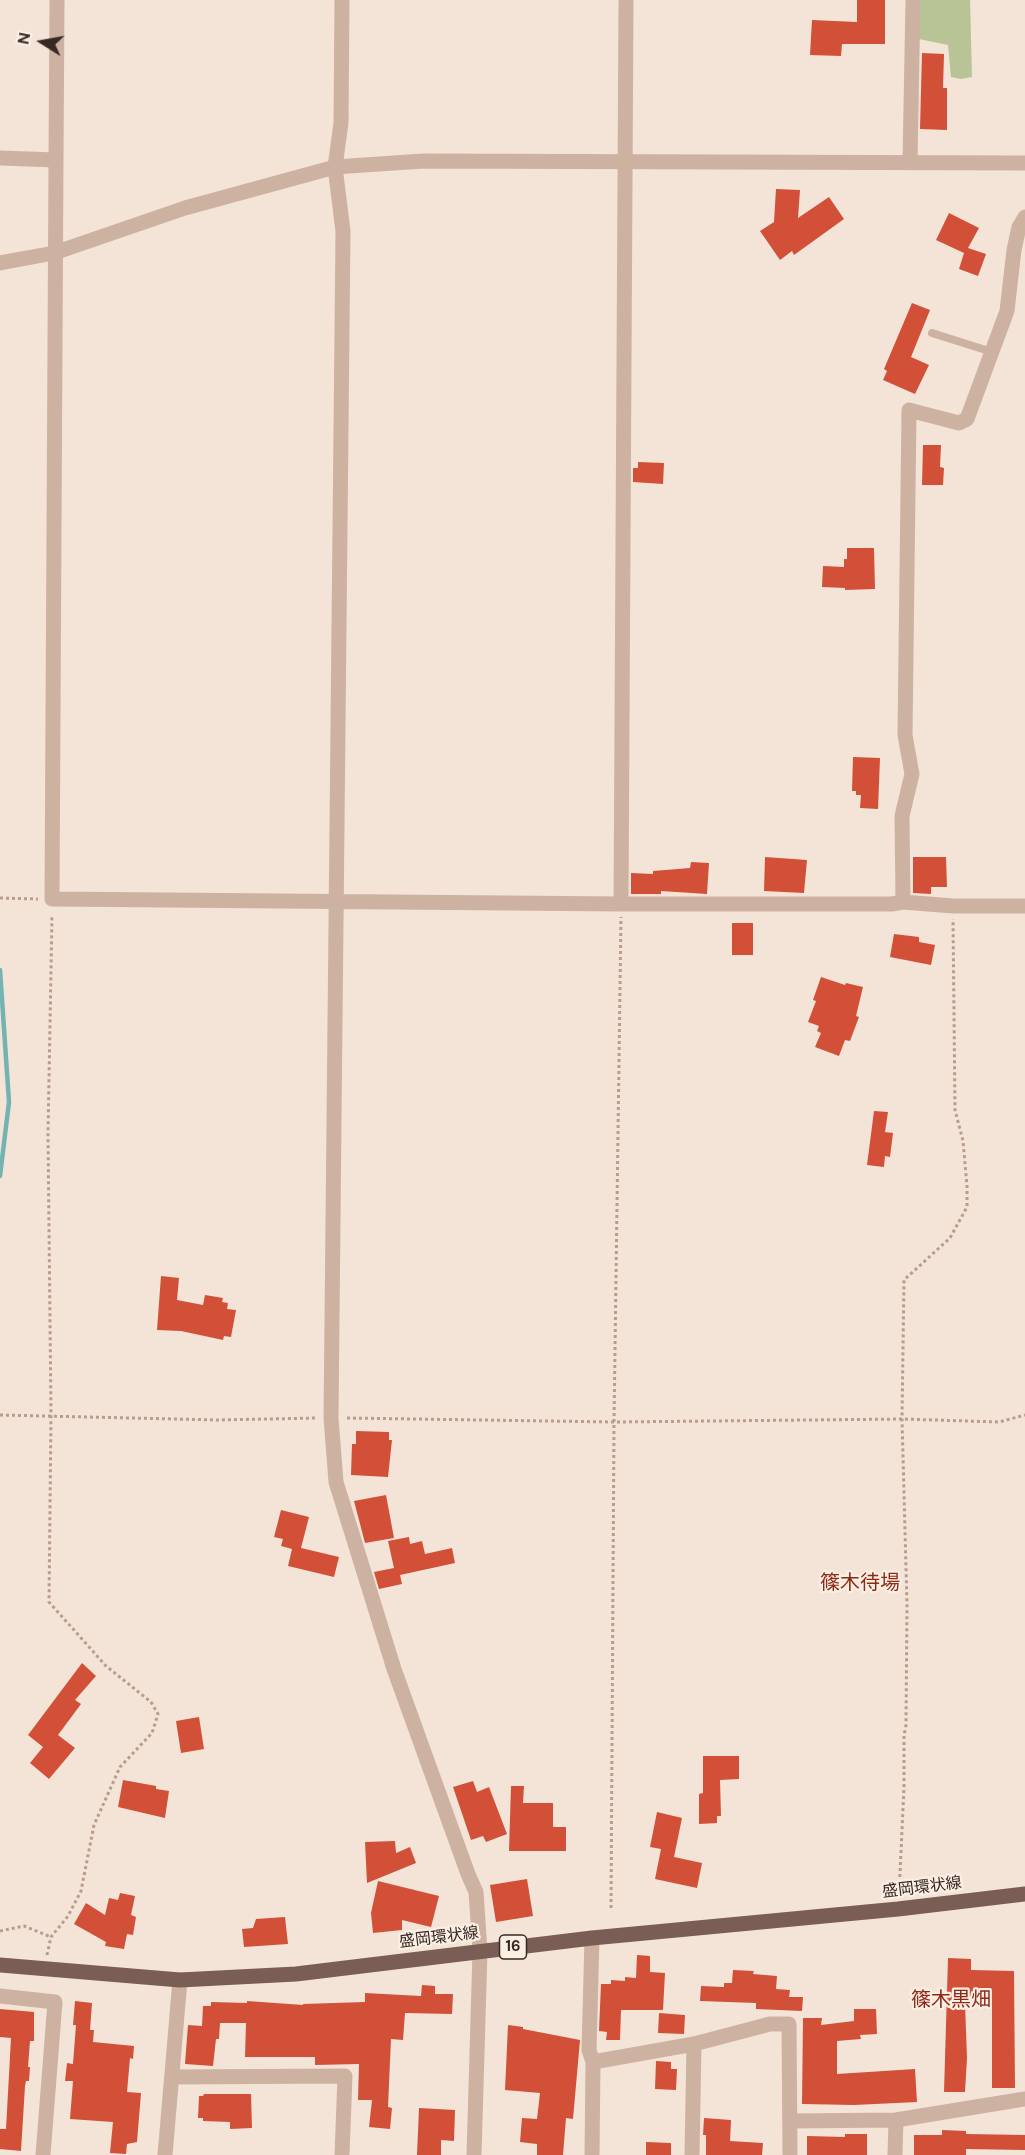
<!DOCTYPE html>
<html>
<head>
<meta charset="utf-8">
<style>
  body { margin:0 }
  #map { position:relative; width:1025px; height:2155px; overflow:hidden; background:#f4e4d7; font-family:"DM Sans",sans-serif }
  canvas { display:block }
  .north { position:absolute; left:12px; top:12px; width:60px; height:60px; -webkit-text-stroke:4px #fbefe4; paint-order:stroke; rotate:281deg; font-size:16px; font-weight:700; line-height:24px; text-align:center; color:#372925 }
  .north::after { content:''; display:block; margin:auto; width:21px; height:27px; background:#372925; clip-path:polygon(50% 0,100% 100%,50% 72%,0 100%) }
</style>
</head>
<body>
<div id="map">
<canvas width="1025" height="2155"></canvas>
<div class="north">N</div>
</div>
<script>
const c = document.querySelector('canvas').getContext('2d');
c.lineJoin = 'round';
function fill(path, color) { c.fillStyle = color; c.fill(path, 'evenodd'); }
const poly = rows => new Path2D(rows.map(r => 'M' + r).join(''));
function stroke(path, color, width, dash) { c.strokeStyle = color; c.lineWidth = width; c.lineCap = dash ? 'butt' : 'round'; c.setLineDash(dash || []); c.stroke(path); }
function write(font, color, halo, rows, align = 'center') {
  c.font = font + ' "DM Sans","Noto Sans JP",sans-serif'; c.lineWidth = 4.5; c.setLineDash([]); c.textBaseline = 'middle'; c.strokeStyle = halo; c.fillStyle = color; for (const [text, x, y, turn = 0] of rows) {
    c.save(); c.translate(x, y); c.rotate((+turn || 0) * Math.PI / 180); c.textAlign = isNaN(turn) ? turn : align; if (halo) c.strokeText(text, 0, 0); c.fillText(text, 0, 0); c.restore();
  }
}
fill(poly([
  [920,0,970,0,972,77,961,79,951,77,948,45,919,39]
]), '#b8c496');
stroke(poly([
  [0,970,9,1102,0,1176]
]), '#74b3b1', 4.5);
fill(poly([
  [857,0,885,0,885,44,842,44,841,56,810,55,812,20,857,22],
  [922,53,944,54,943,88,947,88,947,130,920,129],
  [776,189,800,190,798,218,829,197,844,219,794,255,792,251,780,260,760,231,774,222],
  [949,213,979,228,968,248,986,254,978,276,959,269,964,253,936,240],
  [912,303,930,310,911,357,929,365,915,394,883,380,887,371,884,369],
  [923,445,941,445,940,467,944,468,943,485,922,485],
  [638,462,664,463,663,484,633,482,633,468,638,468],
  [847,548,874,548,875,589,845,590,845,588,822,587,823,566,844,567,844,559,847,559],
  [853,757,880,758,878,809,860,808,861,795,856,795,856,791,852,791],
  [765,857,807,860,804,893,764,891],
  [913,857,946,857,947,887,931,887,931,894,913,893],
  [691,862,709,863,707,894,661,891,661,894,631,894,631,873,653,874,653,871,690,868],
  [732,923,753,923,753,955,732,955],
  [894,934,919,937,919,942,935,945,931,965,890,957],
  [821,977,845,985,846,983,863,987,856,1016,859,1017,850,1041,845,1040,839,1056,815,1047,821,1033,817,1031,819,1026,808,1022,816,1001,813,1000],
  [874,1111,888,1112,885,1132,893,1133,890,1157,885,1156,884,1167,867,1165],
  [161,1276,179,1278,177,1300,203,1305,205,1295,223,1298,222,1302,228,1303,227,1309,236,1310,231,1337,224,1336,223,1340,181,1331,157,1330],
  [356,1431,389,1432,389,1440,392,1440,388,1477,351,1475,352,1444,356,1444],
  [386,1495,394,1538,365,1543,354,1501],
  [281,1510,309,1517,301,1548,339,1557,334,1577,288,1566,292,1549,281,1546,283,1539,274,1537],
  [409,1537,410,1544,422,1541,425,1554,452,1548,455,1563,400,1575,402,1584,379,1589,374,1572,394,1568,388,1541],
  [82,1663,96,1676,75,1700,81,1704,58,1735,75,1748,49,1779,30,1763,43,1747,28,1735],
  [199,1717,204,1749,181,1753,176,1721],
  [703,1756,739,1756,739,1779,720,1780,721,1816,717,1816,717,1823,699,1824,699,1794,703,1793],
  [123,1780,156,1786,156,1789,169,1791,165,1818,118,1807],
  [473,1781,477,1792,489,1787,507,1834,486,1842,483,1836,471,1840,453,1787],
  [511,1786,524,1786,523,1803,553,1803,553,1827,566,1827,566,1851,509,1851],
  [657,1812,682,1818,674,1857,702,1863,697,1888,655,1879,661,1849,650,1847],
  [395,1841,396,1853,410,1847,416,1863,367,1883,365,1842],
  [527,1879,533,1916,496,1922,490,1885],
  [378,1881,439,1896,431,1927,402,1920,402,1930,373,1933,371,1913],
  [120,1893,135,1896,131,1915,136,1917,133,1935,127,1934,124,1949,105,1946,106,1942,74,1924,86,1903,105,1915,109,1898,118,1900],
  [285,1917,288,1944,244,1947,242,1929,253,1928,256,1919],
  [637,1955,650,1956,650,1972,665,1973,663,2010,621,2010,620,2040,606,2040,607,2032,599,2031,601,1984,611,1984,611,1980,625,1981,625,1977,636,1978],
  [948,1958,971,1959,971,1970,1014,1971,1015,2088,992,2088,992,2005,965,2004,967,2058,965,2092,944,2092],
  [733,1970,754,1971,753,1974,777,1976,776,1989,790,1990,789,1997,803,1997,802,2011,756,2009,756,2003,700,2001,701,1986,724,1987,724,1983,732,1983],
  [422,1985,435,1986,435,1994,453,1994,452,2014,405,2013,403,2040,391,2039,388,2107,392,2108,390,2129,369,2127,372,2100,358,2100,359,2064,315,2065,315,2057,245,2057,246,2023,220,2023,219,2039,216,2039,213,2066,185,2064,188,2025,202,2026,203,2006,211,2006,211,2002,247,2003,247,2001,303,2005,303,2004,365,2002,365,1993,421,1996],
  [75,2001,92,2003,90,2030,94,2030,93,2042,134,2046,133,2059,130,2058,127,2092,141,2093,137,2142,127,2144,126,2154,110,2153,113,2122,70,2119,73,2081,65,2081,67,2063,73,2064,76,2025,73,2025],
  [0,2009,34,2012,34,2041,30,2041,28,2067,30,2067,29,2081,26,2081,25,2086,21,2151,0,2149,0,2129,6,2129,11,2038,0,2037],
  [854,2009,876,2009,877,2034,860,2035,861,2039,837,2041,837,2074,915,2069,917,2102,854,2105,802,2104,803,2018,822,2018,821,2025,854,2021],
  [659,2013,685,2015,684,2034,658,2033],
  [508,2025,523,2027,523,2029,580,2040,573,2119,566,2118,563,2155,537,2155,537,2144,520,2142,522,2118,537,2119,540,2093,505,2090],
  [656,2061,671,2062,671,2069,677,2069,676,2090,655,2089],
  [204,2094,251,2094,252,2128,230,2129,230,2122,203,2121,203,2118,198,2118,199,2096,203,2096],
  [419,2108,455,2110,454,2141,441,2140,441,2155,417,2155],
  [704,2118,731,2120,730,2141,763,2143,762,2155,706,2155,706,2135,703,2135],
  [942,2130,966,2131,966,2134,1025,2135,1025,2150,966,2149,966,2155,914,2155,914,2135,942,2135],
  [845,2134,867,2134,867,2155,807,2155,807,2136,845,2137],
  [646,2142,671,2143,671,2155,646,2155]
]), '#d25037');
stroke(poly([
  [0,898,38,899],
  [0,1415,218,1420,316,1418],
  [347,1418,614,1422,902,1419,999,1422,1025,1415],
  [899,1895,904,1787,904,1736,906,1725,907,1605,902,1419,904,1280,950,1238,967,1207,967,1186,963,1141,955,1110,953,919],
  [611,1908,614,1422,621,917],
  [0,1931,24,1926,51,1937],
  [47,1955,51,1937,68,1916,81,1891,94,1825,120,1767,152,1733,158,1714,151,1702,106,1666,49,1602,51,1415,48,1134,52,915]
]), '#b89c8c', 3, [3, 3]);
stroke(poly([
  [932,333,992,352]
]), '#cdb2a2', 8);
stroke(poly([
  [342,0,341,123,335,167,343,231,331,1418,336,1482,394,1669,468,1874,476,1892,480,1951],
  [0,158,56,160,52,899,621,904,892,904,903,902,953,906,1025,906],
  [56,160,57,0],
  [910,161,913,0],
  [903,902,902,816,912,774,905,735,909,410,959,423,967,419,1007,311,1014,250,1019,227,1025,217],
  [621,904,626,0],
  [0,1996,55,2002,43,2155],
  [593,2062,694,2044,770,2024,789,2024,790,2155],
  [172,2077,345,2076,342,2155],
  [790,2121,896,2120,1025,2099],
  [165,2155,180,1980],
  [592,2155,593,2062,589,2050,592,1938],
  [692,2155,694,2044],
  [895,2155,896,2120]
]), '#cdb2a2', 15);
stroke(poly([
  [0,263,54,253,185,208,335,167,423,161,1025,163],
  [474,2155,480,1951]
]), '#cdb2a2', 15);
stroke(poly([
  [0,1965,180,1980,296,1974,592,1938,898,1909,1025,1894]
]), '#7a5e55', 15);
for (const [x, y, w] of [
  [513,1947,27]
]) { const box = new Path2D(); box.roundRect(x - w / 2, y - 12, w, 24, 4.5); c.fillStyle = '#fbefe4'; c.fill(box); stroke(box, '#372925', 1.5); }
write('bold 15px', '#372925', null, [
  ["16",513,1947]
]);
write('16px', '#372925', '#fbefe4', [
  ["盛岡環状線",922,1888,-7],
  ["盛岡環状線",439,1938,-7]
]);
write('20px', '#8d2917', '#fbefe4', [
  ["篠木待場",860,1584],
  ["篠木黒畑",951,2001]
]);
</script>
</body>
</html>
